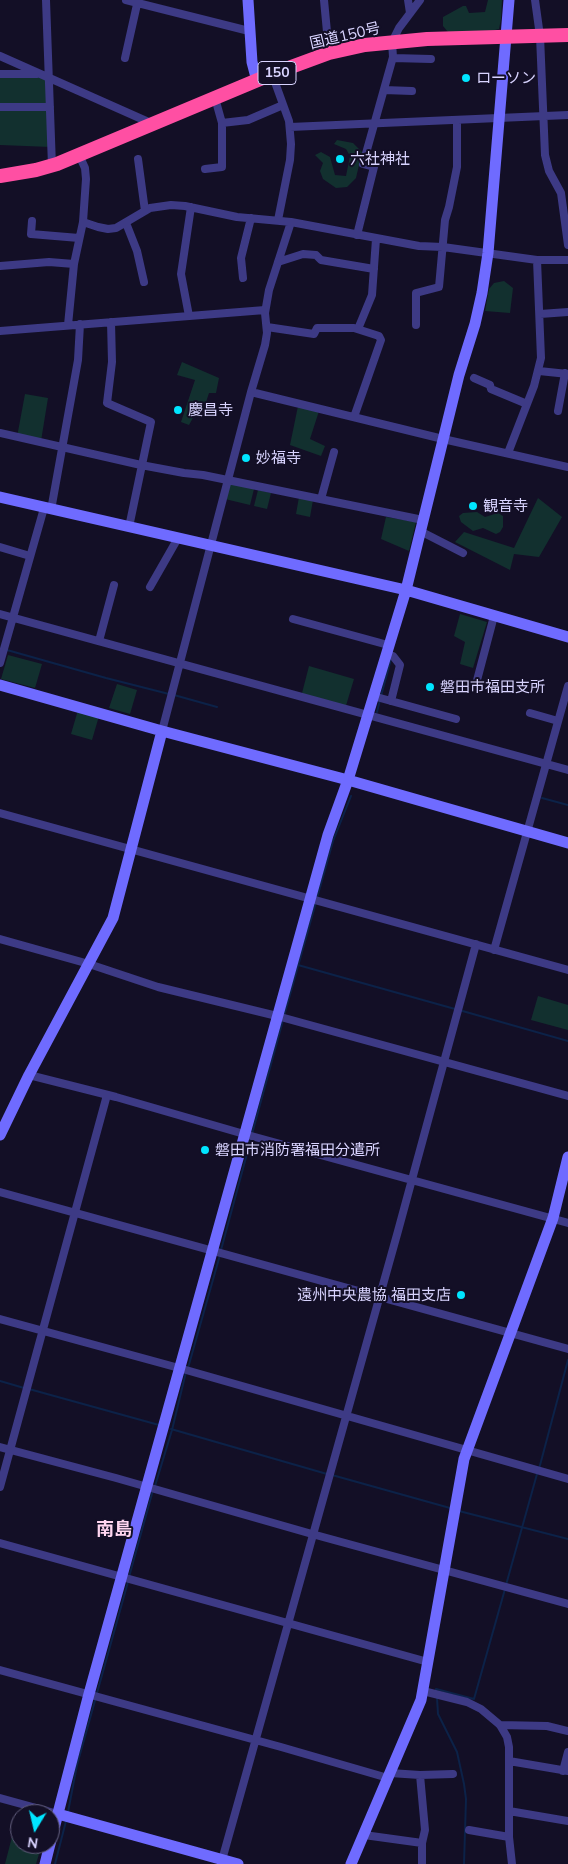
<!DOCTYPE html>
<html>
<head>
<meta charset="utf-8">
<style>
  body { margin:0 }
  #map { position:relative; width:568px; height:1864px; overflow:hidden; background:#130f26; font-family:Mulish,sans-serif }
  canvas { display:block }
  .north { position:absolute; left:10px; top:1804px; width:50px; height:50px; box-sizing:border-box; background:#130f26; border:1px solid #625e7d; border-radius:50%; rotate:189deg; font-size:14px; font-weight:700; line-height:20px; text-align:center; color:#d9d4ff }
  .north::after { content:''; display:block; margin:auto; width:18px; height:22px; background:#00e5ff; clip-path:polygon(50% 0,100% 100%,50% 72%,0 100%) }
</style>
</head>
<body>
<div id="map">
<canvas width="568" height="1864"></canvas>
<div class="north">N</div>
</div>
<script>
const c = document.querySelector('canvas').getContext('2d');
c.lineJoin = 'round';
function fill(path, color) { c.fillStyle = color; c.fill(path, 'evenodd'); }
const poly = rows => new Path2D(rows.map(r => 'M' + r).join(''));
function stroke(path, color, width, dash) { c.strokeStyle = color; c.lineWidth = width; c.lineCap = dash ? 'butt' : 'round'; c.setLineDash(dash || []); c.stroke(path); }
function write(font, color, halo, rows, align = 'center') {
  c.font = font + ' Mulish,"Noto Sans JP",sans-serif'; c.lineWidth = 4; c.setLineDash([]); c.textBaseline = 'middle'; c.strokeStyle = halo; c.fillStyle = color; for (const [text, x, y, turn = 0] of rows) {
    c.save(); c.translate(x, y); c.rotate((+turn || 0) * Math.PI / 180); c.textAlign = isNaN(turn) ? turn : align; if (halo) c.strokeText(text, 0, 0); c.fillText(text, 0, 0); c.restore();
  }
}
fill(poly([
  [488,0,502,0,501,19,499,29,478,34,448,32,443,26,443,17,463,6,466,6,469,13,485,12],
  [0,74,49,78,51,147,0,145],
  [337,140,353,143,362,152,356,178,347,187,336,188,323,179,320,171,323,163,315,155,321,152,330,157,335,175,346,176,350,156,346,149,334,144],
  [504,281,513,288,510,313,485,311,489,289,494,283],
  [182,362,219,378,216,393,209,393,203,411,198,410,197,417,194,416,189,425,181,422,195,380,177,375],
  [25,394,48,398,41,441,17,437],
  [298,406,319,411,310,439,325,446,321,456,290,445],
  [229,482,254,489,250,505,225,499],
  [258,490,271,493,267,509,254,506],
  [299,497,313,500,310,517,296,514],
  [538,498,562,517,539,557,514,554,510,570,455,542,464,532,514,548],
  [477,512,485,517,498,513,503,516,503,527,500,532,496,534,483,528,473,531,461,522,459,516,463,513],
  [386,517,416,522,409,551,381,539],
  [460,614,487,622,473,668,460,664,465,642,454,636],
  [8,655,42,664,35,688,1,679],
  [309,666,354,679,345,709,301,697],
  [117,684,137,690,130,714,109,708],
  [78,710,99,716,92,740,71,734],
  [538,996,568,1005,568,1030,531,1020],
  [14,1829,20,1831,20,1844,42,1844,36,1864,5,1864]
]), '#12302f');
stroke(poly([
  [7,650,106,678,169,694],
  [174,695,217,707],
  [381,696,391,659],
  [377,712,380,700],
  [542,798,568,805],
  [317,898,333,841,351,796],
  [298,965,455,1009],
  [459,1010,568,1041],
  [284,1016,316,902],
  [252,1134,283,1020],
  [221,1250,251,1139],
  [188,1368,220,1255],
  [0,1381,24,1388],
  [29,1389,159,1425],
  [171,1429,327,1474],
  [539,1469,568,1360],
  [332,1475,450,1508],
  [155,1486,172,1430,186,1372],
  [459,1511,568,1539],
  [129,1577,153,1490],
  [506,1585,537,1474],
  [436,1691,436,1689,474,1699,505,1589],
  [97,1693,128,1582],
  [437,1698,438,1714,457,1752,464,1784,466,1799,464,1864],
  [68,1812,77,1765,96,1697],
  [55,1864,66,1821]
]), '#0c2248', 2);
stroke(poly([
  [46,0,52,166],
  [126,0,249,31],
  [324,0,329,53],
  [408,0,410,13],
  [535,0,540,36,545,155,549,171,561,193,568,245],
  [0,56,153,124],
  [125,58,138,0],
  [393,58,431,59],
  [0,74,37,74],
  [272,74,289,121,291,144,290,160,278,220],
  [384,90,412,91],
  [0,107,50,107],
  [222,123,248,120,283,105],
  [290,127,568,115],
  [138,159,145,211],
  [205,169,222,167,222,123,215,98],
  [32,221,31,234,79,238],
  [83,222,98,227,108,229,116,228,150,208,171,205,185,206,237,217,291,222],
  [126,223,137,251,144,282],
  [357,235,374,167,363,164,393,57,392,42,399,28,420,0],
  [278,262,303,254,316,255,321,260,374,269],
  [0,266,49,262,74,264],
  [243,278,241,258,251,218],
  [540,314,568,312],
  [189,316,181,274,191,207],
  [111,322,112,362,107,403,151,422,129,527],
  [68,325,74,264,83,222,86,179,85,168,79,155],
  [416,325,416,293,439,287,445,220,449,207,457,167,457,120],
  [267,327,314,334,317,328,354,328,379,336,381,340,354,417],
  [358,329,372,295,376,239],
  [0,331,265,310],
  [539,371,568,374],
  [474,378,490,385,491,389,527,404],
  [251,392,443,439,568,467],
  [558,411,565,373],
  [0,433,141,465,184,473,203,475,423,520],
  [508,453,534,386,541,358,537,260],
  [321,499,334,452],
  [51,510,78,360,80,324],
  [420,531,463,553],
  [0,547,30,556],
  [150,587,178,538],
  [0,614,568,770],
  [293,619,388,645],
  [99,641,114,585],
  [386,654,393,656,400,665,391,701],
  [0,663,44,508],
  [476,684,494,616],
  [373,696,456,719],
  [530,713,558,721],
  [162,731,251,392,265,345,267,333,265,313,269,290,291,222,419,246,443,247,537,260,568,260],
  [0,813,568,970],
  [0,939,89,964,158,987,277,1016,568,1096],
  [494,950,568,686],
  [29,1075,116,1097,244,1134,568,1223],
  [0,1192,568,1349],
  [0,1319,179,1368,568,1479],
  [0,1447,116,1478,312,1534,568,1604],
  [0,1487,107,1095],
  [0,1543,428,1662],
  [0,1670,281,1747,388,1778],
  [423,1691,467,1702,481,1709,500,1725,507,1737,509,1747,509,1837,512,1864],
  [500,1725,547,1726,568,1731],
  [509,1761,568,1771],
  [563,1771,568,1752],
  [390,1773,420,1775,453,1774],
  [420,1775,425,1830,422,1843,422,1864],
  [0,1798,58,1814],
  [509,1811,568,1821],
  [469,1830,509,1837],
  [364,1835,422,1843],
  [222,1860,398,1231,476,944]
]), '#3d3a85', 8);
stroke(poly([
  [248,0,252,62,257,81],
  [0,497,406,590,568,637],
  [0,685,162,731,348,780,568,843],
  [0,1135,29,1075,113,918,162,731],
  [58,1814,238,1864],
  [50,1844,89,1694,328,835,348,780,406,590,459,375,475,324,482,293,488,253,509,0],
  [45,1864,50,1844],
  [351,1864,421,1700,464,1459,553,1218,568,1157]
]), '#6f6bff', 11);
stroke(poly([
  [0,176,36,170,57,164,272,74,329,53,365,45,427,39,568,35]
]), '#ff4fa3', 14);
for (const [x, y, r, color] of [
  [466,78,5,"#00e5ff"],
  [340,159,5,"#00e5ff"],
  [178,410,5,"#00e5ff"],
  [246,458,5,"#00e5ff"],
  [473,506,5,"#00e5ff"],
  [430,687,5,"#00e5ff"],
  [205,1150,5,"#00e5ff"],
  [461,1295,5,"#00e5ff"]
]) { const dot = new Path2D(); dot.arc(x, y, r, 0, 2 * Math.PI); c.fillStyle = color; c.fill(dot); stroke(dot, '#130f26', 2); }
for (const [x, y, w] of [
  [277,73,38]
]) { const box = new Path2D(); box.roundRect(x - w / 2, y - 11.5, w, 23, 4); c.fillStyle = '#130f26'; c.fill(box); stroke(box, '#d9d4ff', 1); }
write('bold 14px', '#d9d4ff', null, [
  ["150",277,73]
]);
write('15px', '#d9d4ff', '#130f26', [
  ["国道150号",345,36,-13]
]);
write('15px', '#d9d4ff', '#130f26', [
  ["ローソン",476,78],
  ["六社神社",350,159],
  ["慶昌寺",188,410],
  ["妙福寺",256,458],
  ["観音寺",483,506],
  ["磐田市福田支所",440,687],
  ["磐田市消防署福田分遣所",215,1150],
  ["遠州中央農協 福田支店",451,1295,"right"]
], 'left');
write('bold 18px', '#ffd6f0', '#130f26', [
  ["南島",114,1530]
]);
</script>
</body>
</html>
